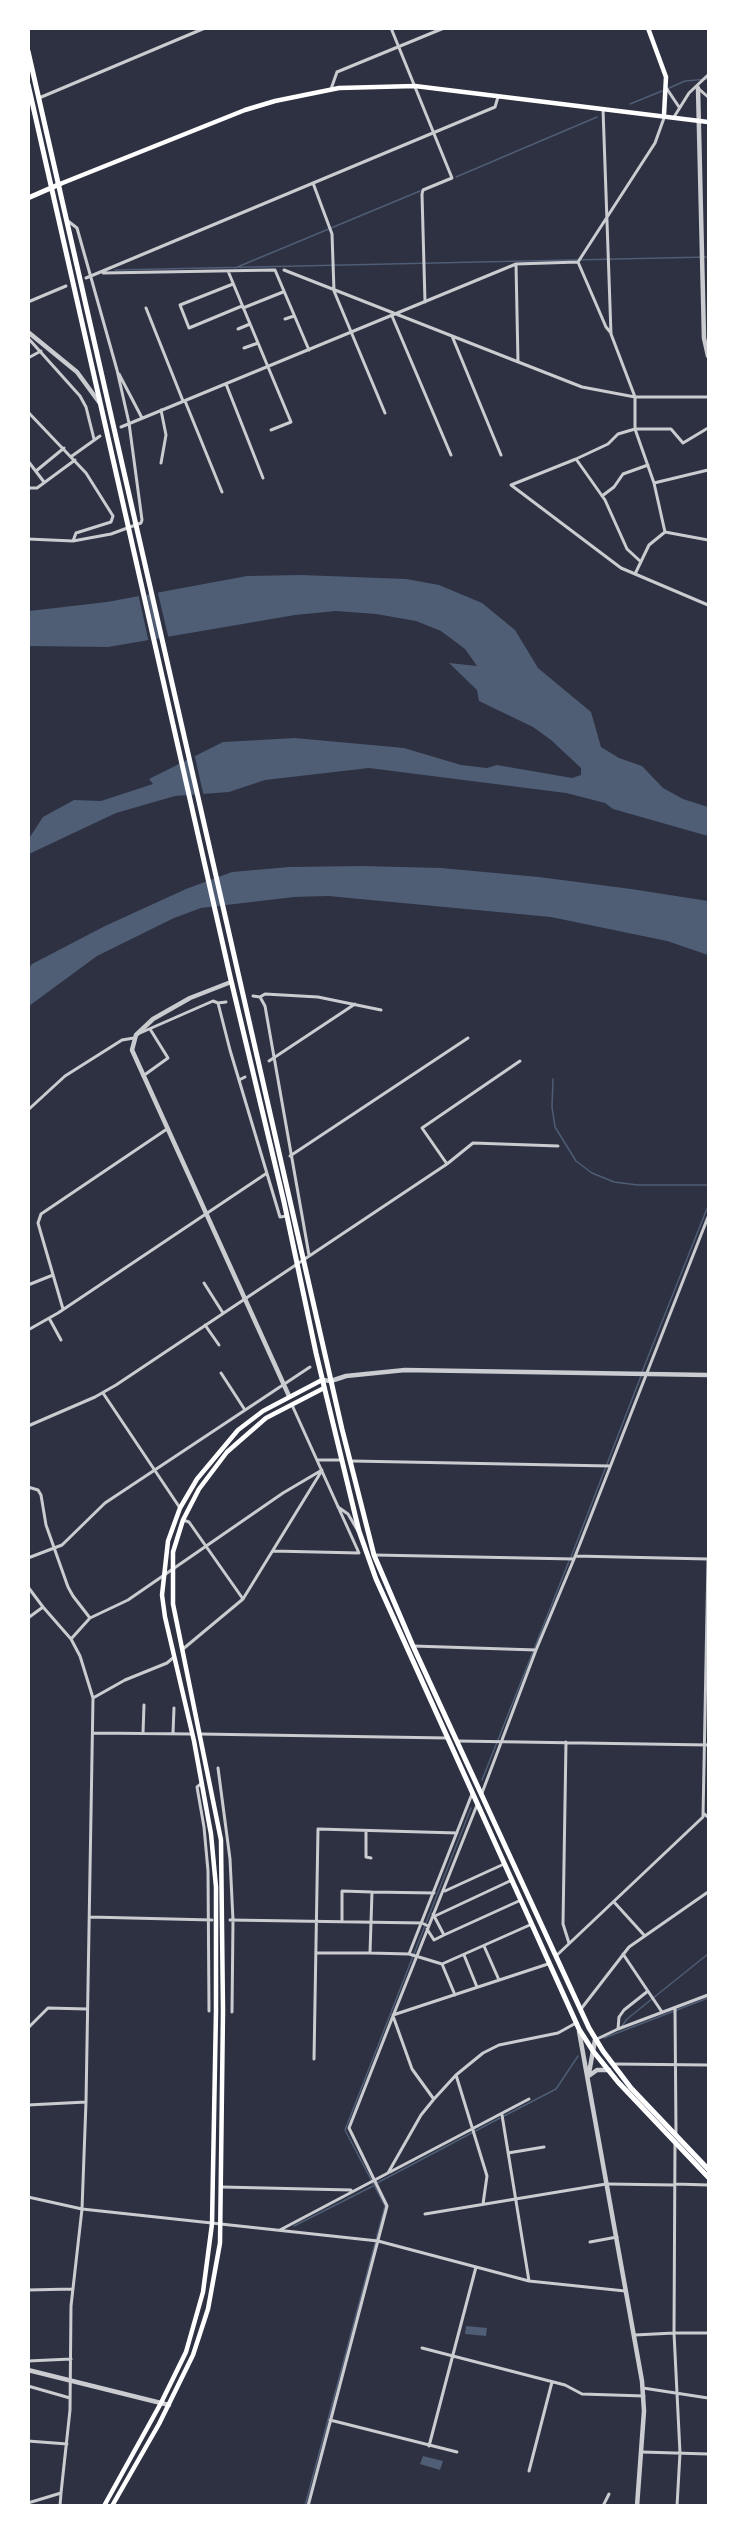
<!DOCTYPE html>
<html>
<head>
<meta charset="utf-8">
<style>
  body { margin:0 }
  #map { position:relative; width:737px; height:2534px; overflow:hidden; background:#2d3142; font-family:"Sofia Sans Condensed",sans-serif }
  canvas { display:block }
  .frame { position:absolute; inset:0; border:30px solid #fff; pointer-events:none }
</style>
</head>
<body>
<div id="map">
<canvas width="737" height="2534"></canvas>
<div class="frame"></div>
</div>
<script>
const c = document.querySelector('canvas').getContext('2d');
c.lineJoin = 'round';
function fill(path, color) { c.fillStyle = color; c.fill(path, 'evenodd'); }
const poly = rows => new Path2D(rows.map(r => 'M' + r).join(''));
function stroke(path, color, width, dash) { c.strokeStyle = color; c.lineWidth = width; c.lineCap = dash ? 'butt' : 'round'; c.setLineDash(dash || []); c.stroke(path); }
fill(poly([
  [301,575,406,579,439,585,482,603,515,630,538,668,591,712,601,747,619,758,642,766,663,788,683,799,708,807,708,836,613,809,605,803,566,793,369,768,265,780,229,792,175,796,116,813,29,854,28,840,43,817,74,800,101,801,153,784,149,779,223,742,295,738,404,748,461,765,487,768,497,765,572,778,581,775,581,768,551,740,533,727,479,701,477,690,449,663,477,666,465,649,441,631,416,621,376,614,336,611,295,615,108,647,29,646,29,611,107,602,247,576],
  [362,866,441,868,539,877,631,889,708,901,708,955,667,941,551,917,328,896,294,897,201,908,174,918,97,956,29,1006,28,969,32,964,105,926,186,889,232,872,289,867],
  [466,2326,487,2328,486,2336,465,2334],
  [423,2456,443,2461,440,2470,420,2464]
]), '#4f5d75');
fill(poly([
  [157,589,169,640,160,641,149,591],
  [146,592,157,642,149,643,138,593],
  [194,753,204,797,196,798,187,757]
]), '#2d3142');
stroke(poly([
  [667,89,685,81,708,79],
  [630,104,662,91],
  [456,177,597,117],
  [235,268,420,191],
  [115,270,708,257],
  [553,1079,552,1107,555,1127,576,1161,592,1173,614,1182,638,1185,708,1185],
  [642,1372,708,1206],
  [571,1557,641,1376],
  [482,1780,569,1561],
  [622,2026,627,2019,708,1954],
  [604,2038,708,1998],
  [504,2116,556,2089,578,2056],
  [377,2183,500,2118],
  [294,2226,373,2186],
  [305,2506,385,2206,345,2130,471,1808]
]), '#4f5d75', 1.5);
stroke(poly([
  [391,28,452,178,423,190,422,194,425,302],
  [331,89,337,72,444,28],
  [667,89,679,107],
  [699,89,708,97],
  [39,98,205,28],
  [603,109,611,334,635,397,635,429,654,483,665,532,649,545,635,574],
  [674,117,689,93,708,75],
  [313,183,332,234,334,291,385,413],
  [578,262,655,143,664,118],
  [578,262,606,327,611,333],
  [516,264,578,262],
  [284,270,582,387,635,397,708,397],
  [228,271,291,422,271,430],
  [103,273,275,270,309,350],
  [86,278,495,107,498,97],
  [233,284,180,305,189,328,242,306],
  [28,302,66,286],
  [146,308,183,401],
  [243,308,283,292],
  [392,316,451,455],
  [285,319,294,316],
  [238,329,250,324],
  [452,336,501,455],
  [28,338,80,396,86,407,94,439],
  [244,348,258,343],
  [28,358,41,351],
  [119,374,142,418],
  [226,384,263,478],
  [185,401,222,492],
  [28,412,86,473,113,516,111,522,76,533,73,541],
  [121,427,516,264,518,362],
  [708,428,683,443,671,429,635,429,618,434,608,444,576,459,511,485,621,568,708,605],
  [72,456,100,436],
  [576,459,605,500,627,549,640,561],
  [28,461,44,482],
  [161,463,166,435,161,410],
  [36,471,64,448],
  [654,483,708,470],
  [28,488,37,488,75,460],
  [602,496,614,487,623,474,648,465],
  [665,532,708,540],
  [28,539,73,541,111,534,141,523,142,520,129,423,117,370,77,228,68,221],
  [253,996,260,997,265,1006,309,1255],
  [260,997,265,994,318,997,381,1010],
  [218,1003,230,1050,280,1217,287,1216],
  [140,1033,213,1001,218,1003,226,1002],
  [269,1061,355,1004],
  [143,1076,168,1058,150,1029],
  [239,1080,245,1077],
  [28,1110,65,1076,122,1040,134,1038],
  [290,1156,468,1038],
  [447,1164,422,1128,520,1061],
  [204,1283,223,1313],
  [28,1285,53,1275],
  [63,1309,40,1230,38,1223,41,1214,167,1129],
  [49,1318,61,1340],
  [205,1325,219,1345],
  [28,1330,58,1313,267,1173],
  [221,1373,245,1410],
  [103,1393,180,1508],
  [28,1426,95,1397,116,1385,447,1164,473,1143,558,1146],
  [317,1460,341,1460],
  [352,1461,610,1466],
  [28,1487,38,1490,41,1495,46,1525,68,1587,73,1596,90,1618],
  [338,1507,348,1514,358,1531],
  [183,1520,189,1522,243,1599],
  [273,1551,359,1553,292,1405],
  [375,1555,574,1559],
  [575,1556,708,1559],
  [28,1558,62,1545,105,1503,310,1367],
  [28,1587,43,1607,71,1639,80,1656,93,1698,86,2102,82,2209,71,2306,70,2410,61,2493,28,2503],
  [28,1618,43,1607],
  [71,1639,90,1618,128,1600,283,1493,322,1470],
  [413,1646,536,1650],
  [183,1649,243,1599,321,1472],
  [93,1698,125,1680,167,1663,174,1657],
  [93,1733,192,1734],
  [143,1733,144,1705],
  [173,1733,174,1708],
  [200,1734,447,1738],
  [457,1741,708,1745],
  [566,1742,563,1924,569,1943],
  [218,1768,230,1859,233,1920,232,2012],
  [202,1783,197,1787,204,1827,208,1871,209,2011],
  [482,1793,536,1650,574,1559,708,1217],
  [703,1813,708,1817],
  [366,1831,366,1857,371,1858],
  [445,1891,504,1864],
  [434,1893,372,1892,370,1953,409,1954,442,1964,532,1924],
  [614,1902,644,1935],
  [433,1914,444,1935,521,1900],
  [435,1916,512,1880],
  [90,1917,212,1920],
  [230,1920,422,1923,428,1926],
  [342,1921,342,1891,372,1892],
  [427,1929,434,1940,444,1935],
  [484,1946,499,1980],
  [316,1953,370,1953],
  [409,1954,472,1794],
  [623,1954,662,2012],
  [464,1955,477,1987],
  [556,1956,703,1817,708,1560],
  [442,1964,455,1995],
  [675,2008,676,2134],
  [581,2009,629,1947,708,1892],
  [393,2015,548,1964],
  [28,2028,48,2008,87,2009],
  [618,2029,619,2017,624,2010,648,1991],
  [597,2039,618,2029,708,1995],
  [314,2059,318,1829,457,1833],
  [614,2064,708,2065],
  [456,2075,487,2176,483,2204],
  [433,2098,412,2069,393,2016,477,1805],
  [28,2105,86,2102],
  [502,2115,529,2281],
  [508,2153,544,2147],
  [390,2172,529,2099],
  [608,2184,675,2185],
  [675,2184,708,2185],
  [222,2187,351,2190],
  [28,2197,82,2209,378,2241,529,2281,625,2291],
  [425,2214,606,2184],
  [280,2230,388,2173,421,2115,434,2099,456,2075,483,2053,499,2045,558,2033,576,2023],
  [590,2242,617,2237],
  [28,2290,72,2289],
  [635,2335,674,2333,675,2143],
  [422,2348,565,2385,582,2394,644,2396],
  [28,2361,71,2359],
  [28,2386,70,2398],
  [643,2388,708,2398],
  [330,2420,457,2452],
  [28,2441,67,2444],
  [429,2446,476,2267],
  [642,2452,708,2454],
  [529,2471,552,2382],
  [60,2506,61,2493],
  [308,2506,387,2206,349,2128,393,2016],
  [603,2506,609,2494],
  [677,2506,680,2453,674,2333,708,2333]
]), '#caccd0', 3);
stroke(poly([
  [698,88,704,338,708,356],
  [28,332,77,372,99,402],
  [231,982,190,998,153,1019,136,1035,132,1050,289,1396],
  [322,1380,331,1381,346,1376,405,1370,708,1375],
  [579,2031,642,2381,644,2411,637,2506],
  [589,2073,595,2040],
  [590,2075,597,2070,609,2070],
  [28,2370,169,2405]
]), '#caccd0', 4.5);
stroke(poly([
  [648,28,666,77,664,115],
  [60,184,245,110,275,101,339,88,415,86,708,122],
  [104,2506,161,2403,186,2352,203,2292,212,2224,216,2011,216,1887,211,1834,194,1741,165,1617,162,1595,168,1541,180,1508,197,1479,238,1430,263,1411,322,1380],
  [112,2506,159,2424,193,2355,208,2309,220,2243,223,2011,221,1840,173,1604,173,1552,183,1520,199,1489,227,1452,266,1418,324,1388]
]), '#fff', 4.5);
stroke(poly([
  [28,198,60,184]
]), '#fff', 5);
stroke(poly([
  [28,51,342,1429,374,1555,413,1646,589,2028,603,2051,631,2088,708,2169],
  [28,84,230,976,284,1202,316,1353,359,1531,376,1579,579,2029,593,2051,618,2082,708,2177]
]), '#fff', 5);
</script>
</body>
</html>
